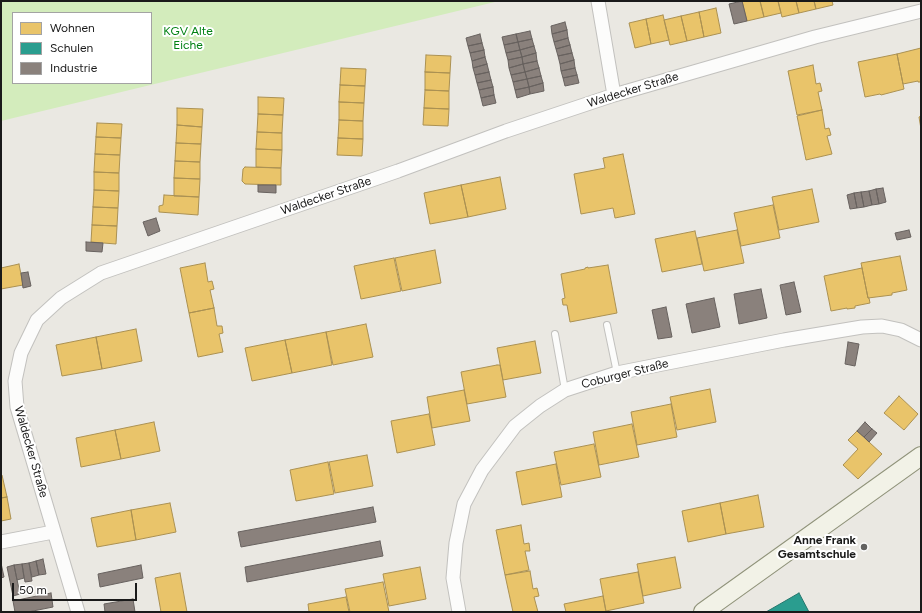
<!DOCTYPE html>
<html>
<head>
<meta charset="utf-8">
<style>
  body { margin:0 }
  #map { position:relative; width:922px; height:613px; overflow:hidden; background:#eae8e2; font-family:Figtree,sans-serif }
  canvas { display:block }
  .frame { position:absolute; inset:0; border:2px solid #1a1a1a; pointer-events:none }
  .legend { position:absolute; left:12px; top:12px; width:140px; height:72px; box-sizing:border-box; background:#fff; border:1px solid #a3a3a3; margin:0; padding:5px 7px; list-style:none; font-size:12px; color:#1a1a1a }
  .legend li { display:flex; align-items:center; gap:8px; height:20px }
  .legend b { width:20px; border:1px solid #a3a3a3 }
  .scale { position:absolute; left:12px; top:583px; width:125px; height:18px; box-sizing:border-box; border:2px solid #1a1a1a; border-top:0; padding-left:5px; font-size:12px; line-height:14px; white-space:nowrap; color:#1a1a1a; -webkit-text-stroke:3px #fff; paint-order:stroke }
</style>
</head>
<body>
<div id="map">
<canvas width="922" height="613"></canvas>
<div class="frame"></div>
<ul class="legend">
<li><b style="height:11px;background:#e9c46a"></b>Wohnen</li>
<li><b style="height:11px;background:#2a9d8f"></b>Schulen</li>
<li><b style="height:11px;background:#8a817c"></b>Industrie</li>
</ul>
<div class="scale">50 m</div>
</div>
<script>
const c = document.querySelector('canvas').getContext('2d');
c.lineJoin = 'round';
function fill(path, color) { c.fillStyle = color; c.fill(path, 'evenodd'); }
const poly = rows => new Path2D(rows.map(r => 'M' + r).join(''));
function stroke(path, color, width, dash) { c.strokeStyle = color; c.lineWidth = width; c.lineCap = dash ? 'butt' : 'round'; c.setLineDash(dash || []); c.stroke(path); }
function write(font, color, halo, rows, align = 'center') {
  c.font = font + ' Figtree,sans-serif'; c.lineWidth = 4; c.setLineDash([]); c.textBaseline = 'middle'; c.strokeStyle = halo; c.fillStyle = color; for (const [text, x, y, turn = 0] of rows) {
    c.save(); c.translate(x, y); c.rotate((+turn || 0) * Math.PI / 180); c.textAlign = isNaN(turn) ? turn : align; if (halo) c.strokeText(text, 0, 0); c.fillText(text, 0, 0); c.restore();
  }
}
fill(poly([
  [1,1,499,1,1,121],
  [13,13,151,13,151,83,13,83]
]), '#d3ecbc');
const homes = poly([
  [742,1,760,1,764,17,747,21,742,1],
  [760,1,778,1,781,13,764,17,760,1],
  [778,1,796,1,799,13,782,17,778,1],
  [796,1,814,1,816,9,799,13,796,1],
  [814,1,832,1,833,5,816,9,814,1],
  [716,8,721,33,704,37,699,12,716,8],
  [699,12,704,37,687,41,681,16,699,12],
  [663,15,669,40,651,44,646,19,663,15],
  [681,16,687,41,670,45,664,20,681,16],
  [646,19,651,44,635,48,629,23,646,19],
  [921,48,921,82,918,82,918,81,903,84,897,54,921,48],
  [897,54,904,89,881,95,880,94,865,97,858,62,897,54],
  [426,55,451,56,450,73,425,72,426,55],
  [813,65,816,84,820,83,822,91,818,92,822,110,797,115,788,71,813,65],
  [341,68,366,69,365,86,340,85,341,68],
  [425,72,450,73,449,91,425,90,425,72],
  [340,85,365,86,364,103,339,102,340,85],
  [425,90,449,91,449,109,424,108,425,90],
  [258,97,284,98,283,115,258,114,258,97],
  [339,102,364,103,363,121,339,120,339,102],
  [177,108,203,109,202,127,177,125,177,108],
  [424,108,449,109,448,126,423,125,424,108],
  [822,110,825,129,829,128,831,135,827,136,832,154,806,160,797,116,822,110],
  [258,114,283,115,282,133,257,132,258,114],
  [921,116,921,129,919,117,921,116],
  [339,120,363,121,363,139,338,138,339,120],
  [97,123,122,124,121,138,96,137,97,123],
  [177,125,202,127,201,144,176,143,177,125],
  [257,132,282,133,282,150,256,149,257,132],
  [96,137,121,138,120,155,95,154,96,137],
  [338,138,363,139,362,156,337,155,338,138],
  [176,143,201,144,200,162,175,161,176,143],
  [256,149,282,150,281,168,256,167,256,149],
  [95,154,120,155,119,173,94,172,95,154],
  [623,154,635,214,615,218,613,208,581,214,574,174,605,168,603,158,623,154],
  [175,161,200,162,200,179,174,178,175,161],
  [245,167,281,168,281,185,245,184,242,181,243,169,245,167],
  [94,172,119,173,119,191,94,190,94,172],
  [500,177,506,209,468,217,461,185,500,177],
  [174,178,200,179,199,197,174,196,174,178],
  [461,185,468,217,430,224,424,193,461,185],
  [812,189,819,222,779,230,772,197,812,189],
  [94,190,119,191,118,208,93,207,94,190],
  [164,195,199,197,198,215,159,212,159,206,163,205,164,195],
  [773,205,780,238,741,246,734,213,773,205],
  [93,207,118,208,117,226,92,225,93,207],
  [92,225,117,226,116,244,91,242,92,225],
  [737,230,744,263,704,271,697,238,737,230],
  [695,231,702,264,662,272,655,239,695,231],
  [435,250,441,283,402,291,395,258,435,250],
  [900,256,907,290,892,293,892,295,868,298,861,263,900,256],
  [394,258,401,291,361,299,354,266,394,258],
  [205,263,208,282,212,281,214,289,210,290,214,308,189,313,180,268,205,263],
  [19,264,23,285,1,289,1,268,19,264],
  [608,265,617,313,570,322,567,305,563,305,562,299,565,298,561,274,585,269,585,268,588,267,588,268,608,265],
  [862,268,868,298,869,298,870,303,855,306,855,308,847,309,847,308,831,311,824,276,862,268],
  [214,308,217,326,222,326,223,333,219,334,223,352,198,357,189,313,214,308],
  [366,324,373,357,333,365,326,332,366,324],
  [136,329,142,361,102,369,96,337,136,329],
  [326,332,332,365,292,373,285,340,326,332],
  [96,337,102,369,62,376,56,345,96,337],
  [285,340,292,373,252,381,245,348,285,340],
  [535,341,541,373,503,380,497,348,535,341],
  [497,365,500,365,506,397,467,404,461,372,497,365],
  [710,389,716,422,677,430,670,397,710,389],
  [464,390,470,421,432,428,427,397,464,390],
  [899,396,918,414,904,430,884,413,899,396],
  [671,404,677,437,637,445,631,412,671,404],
  [429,414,435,445,397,453,391,421,429,414],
  [154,422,160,451,121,459,115,430,154,422],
  [632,424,639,457,599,465,593,432,632,424],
  [115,430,121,459,81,467,76,438,115,430],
  [857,431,882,454,858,479,843,465,858,449,848,440,857,431],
  [594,444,601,477,561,485,554,452,594,444],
  [367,455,373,486,335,493,329,462,367,455],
  [328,462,334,494,296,501,290,470,328,462],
  [556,464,562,497,522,505,516,472,556,464],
  [1,475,2,475,7,497,1,498,1,475],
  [758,495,764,527,726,534,720,503,758,495],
  [7,497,11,519,1,521,1,498,7,497],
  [170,503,176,532,136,540,131,510,170,503],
  [720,503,726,534,688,542,682,511,720,503],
  [131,510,136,540,97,547,91,518,131,510],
  [521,525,524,544,529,543,530,551,525,551,529,570,505,575,496,530,521,525],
  [675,557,681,588,643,596,637,564,675,557],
  [420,567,426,599,389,606,383,574,420,567],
  [530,571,533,589,537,588,539,596,534,597,538,612,513,612,505,575,530,571],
  [638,572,644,603,606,611,600,579,638,572],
  [180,573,187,612,161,612,155,578,180,573],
  [383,582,389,612,350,612,345,589,383,582],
  [603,596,606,612,566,612,564,604,603,596],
  [346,597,349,612,309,612,308,604,346,597]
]);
fill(homes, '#e9c46a');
stroke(homes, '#ab9152', 1);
const schools = poly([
  [799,593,809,612,766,612,799,593]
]);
fill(schools, '#2a9d8f');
stroke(schools, '#25766c', 1);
const industry = poly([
  [742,1,747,21,734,24,729,4,742,1],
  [565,22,567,30,552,34,551,26,565,22],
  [567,30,568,38,554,42,552,34,567,30],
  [530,31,532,39,518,42,516,34,530,31],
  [480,34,482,43,468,46,466,38,480,34],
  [516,34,518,42,504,45,502,37,516,34],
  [568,38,570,45,556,49,554,42,568,38],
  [532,39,534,46,520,50,518,42,532,39],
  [518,42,520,50,506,53,504,45,518,42],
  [482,43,484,50,470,53,468,46,482,43],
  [570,45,572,53,558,56,556,49,570,45],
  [534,46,536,53,522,57,520,50,534,46],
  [484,50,485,57,472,61,470,53,484,50],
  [520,50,522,57,508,60,506,53,520,50],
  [536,53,537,61,523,64,522,57,536,53],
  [572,53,574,60,560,64,558,56,572,53],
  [485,57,487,64,473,68,472,61,485,57],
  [522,57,523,64,509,68,508,60,522,57],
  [574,60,575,68,561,71,560,64,574,60],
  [537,61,539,68,525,72,523,64,537,61],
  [487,64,489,72,475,75,473,68,487,64],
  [523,64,525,72,511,75,509,68,523,64],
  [539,68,541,76,527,79,525,72,539,68],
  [575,68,577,75,563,78,561,71,575,68],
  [489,72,491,80,477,83,475,75,489,72],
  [525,72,527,79,513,82,511,75,525,72],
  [577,75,579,83,565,86,563,78,577,75],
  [541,76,543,83,529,87,527,79,541,76],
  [527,79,529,87,515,90,513,82,527,79],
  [491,80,493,87,479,90,477,83,491,80],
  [543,83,544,91,530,94,529,87,543,83],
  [493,87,494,95,481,98,479,90,493,87],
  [529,87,530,94,517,98,515,90,529,87],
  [494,95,496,103,483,106,481,98,494,95],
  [258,185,276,185,276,193,258,192,258,185],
  [883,188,886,202,879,204,876,189,883,188],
  [876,189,879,204,872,205,869,191,876,189],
  [869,191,872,205,864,207,861,192,869,191],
  [861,192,864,207,857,208,854,193,861,192],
  [854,193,857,208,850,209,847,195,854,193],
  [156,218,160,231,148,236,143,222,156,218],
  [909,230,911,237,897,240,895,233,909,230],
  [86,242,103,243,102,252,86,251,86,242],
  [28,272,31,286,23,288,21,273,28,272],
  [794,282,801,312,786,315,780,285,794,282],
  [761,289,767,318,739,324,734,294,761,289],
  [714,298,720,327,692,333,686,304,714,298],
  [666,307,672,337,658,339,652,310,666,307],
  [848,342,859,344,855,366,845,364,848,342],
  [865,422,872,429,864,437,857,431,865,422],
  [872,429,877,433,869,442,864,437,872,429],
  [373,507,376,522,241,547,238,532,373,507],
  [380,541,383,556,247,582,245,567,380,541],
  [43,559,46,574,39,575,36,561,43,559],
  [36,561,39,575,32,577,29,563,36,561],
  [1,563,4,577,1,578,1,563],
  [29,563,32,581,25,582,22,564,29,563],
  [22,564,24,578,17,580,14,565,22,564],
  [14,565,20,594,13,596,7,567,14,565],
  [141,565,143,578,100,587,98,574,141,565],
  [51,593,53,607,28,612,15,612,13,601,51,593],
  [133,599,135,612,105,612,104,604,133,599]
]);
fill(industry, '#8a817c');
stroke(industry, '#68625f', 1);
const lane = poly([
  [607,325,617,373],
  [555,334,565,390]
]);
const street = poly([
  [598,1,614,95],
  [1,542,53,532],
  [78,612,17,407,15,381,21,353,37,320,61,298,101,273,398,171,506,131,614,95,815,37,921,11],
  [459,612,453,578,456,543,464,504,482,470,515,426,540,406,565,390,617,373,784,340,862,327,882,326,901,330,921,340]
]);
const secondary = poly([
  [703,612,921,456]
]);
stroke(lane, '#c2c1be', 8);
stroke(street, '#c2c1be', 15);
stroke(secondary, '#90937a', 20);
stroke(lane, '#fcfcfb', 6);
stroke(street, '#fcfcfb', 13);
stroke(secondary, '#f2f2e7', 18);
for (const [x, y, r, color] of [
  [864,547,4,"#636260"]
]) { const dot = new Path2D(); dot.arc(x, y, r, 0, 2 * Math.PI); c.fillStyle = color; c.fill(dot); stroke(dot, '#fff', 1.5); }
write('12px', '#008112', '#fff', [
  ["KGV Alte",188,31],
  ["Eiche",188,45]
]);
write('12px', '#1a1a1a', '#fff', [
  ["Waldecker Straße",633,90,-17],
  ["Waldecker Straße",326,196,-19],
  ["Coburger Straße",625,374,-14],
  ["Waldecker Straße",31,452,74]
]);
write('bold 12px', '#1a1a1a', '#fff', [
  ["Anne Frank",856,540],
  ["Gesamtschule",856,554]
], 'right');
</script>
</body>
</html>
